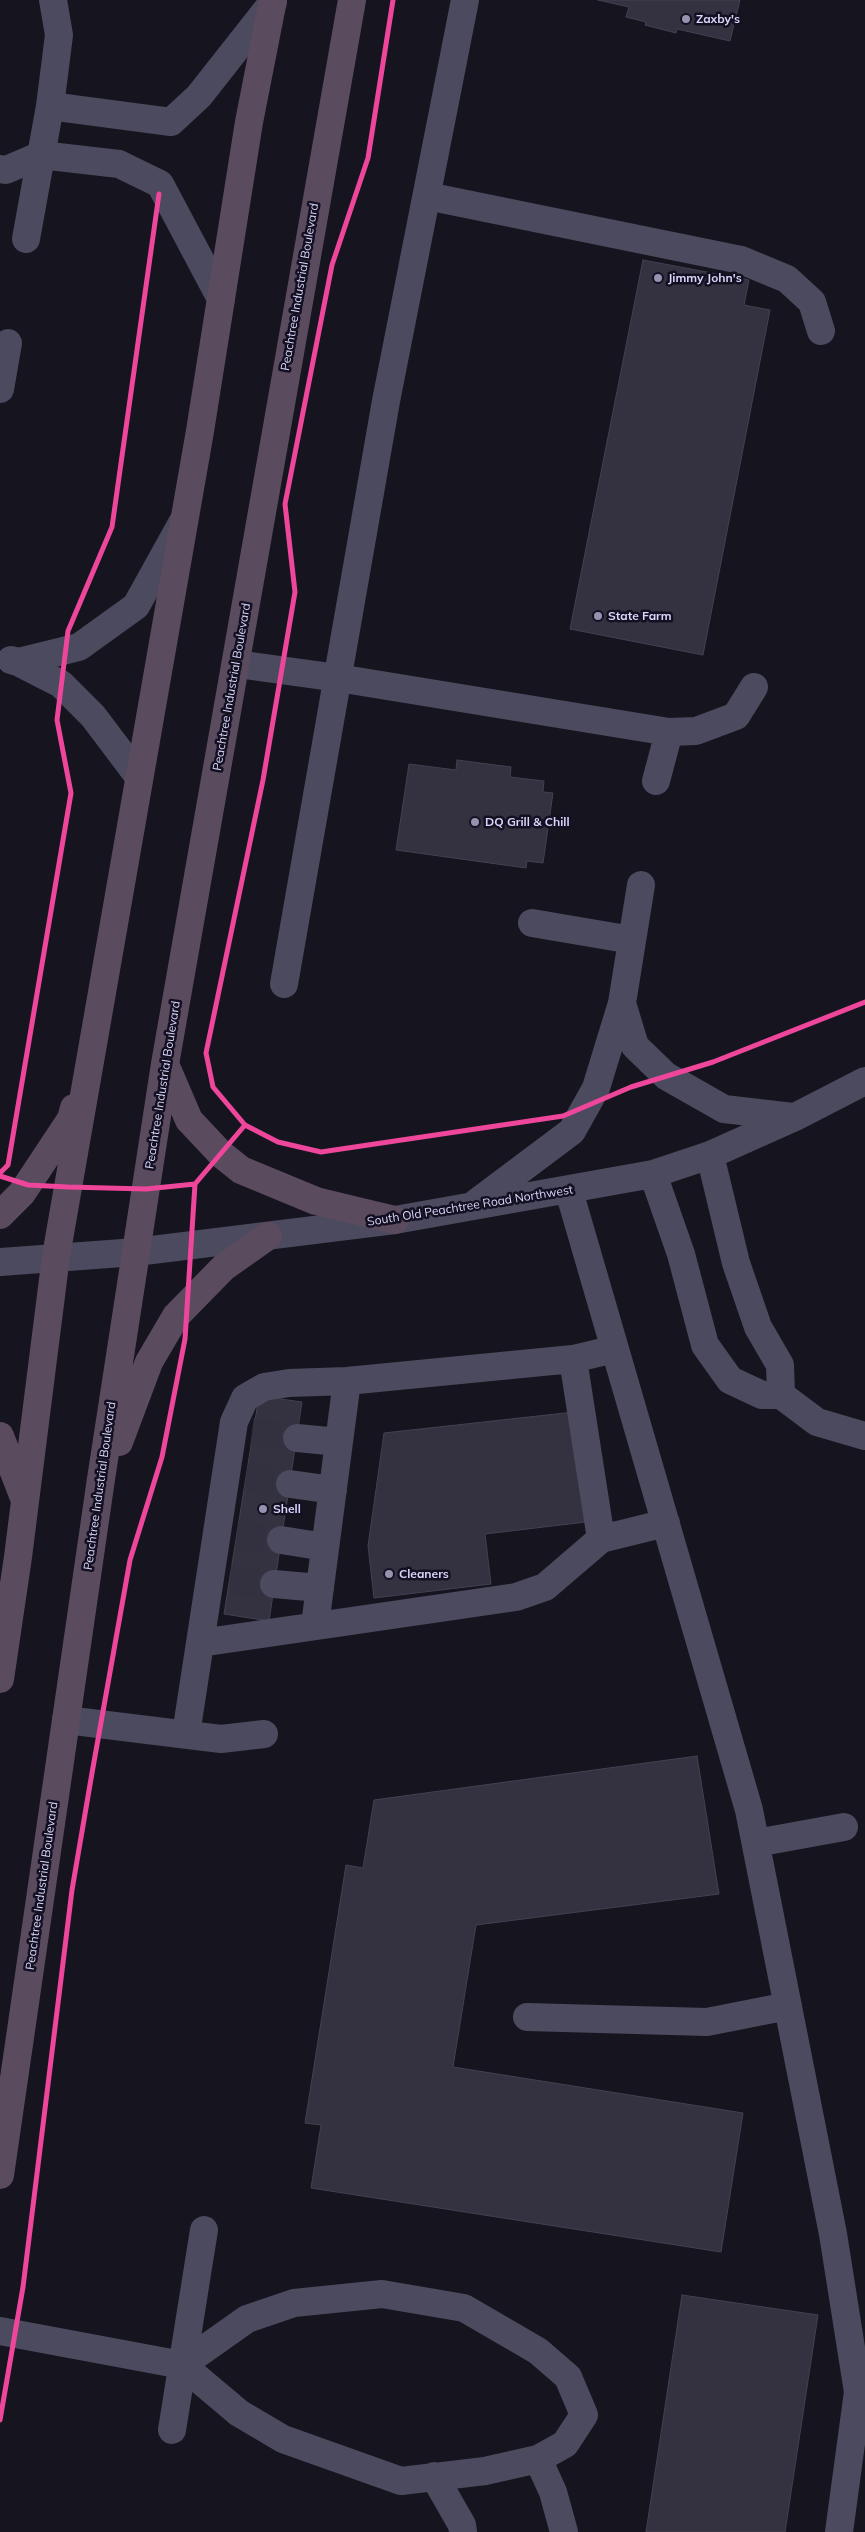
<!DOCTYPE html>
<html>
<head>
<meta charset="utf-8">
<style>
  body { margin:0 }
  canvas { display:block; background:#16141e }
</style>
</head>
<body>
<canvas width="865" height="2532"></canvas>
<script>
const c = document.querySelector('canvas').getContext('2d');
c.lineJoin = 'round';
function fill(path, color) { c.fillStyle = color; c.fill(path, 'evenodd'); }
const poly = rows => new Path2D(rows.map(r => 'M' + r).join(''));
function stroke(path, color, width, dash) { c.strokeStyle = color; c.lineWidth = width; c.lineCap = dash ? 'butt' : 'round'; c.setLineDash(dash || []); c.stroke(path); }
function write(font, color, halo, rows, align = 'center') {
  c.font = font + ' Mulish,sans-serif'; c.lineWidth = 5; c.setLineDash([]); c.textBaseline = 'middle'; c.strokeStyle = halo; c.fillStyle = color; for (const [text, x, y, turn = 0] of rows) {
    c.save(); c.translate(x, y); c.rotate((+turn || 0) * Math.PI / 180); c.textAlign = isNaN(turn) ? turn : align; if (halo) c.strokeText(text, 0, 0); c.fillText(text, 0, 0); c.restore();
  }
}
const building = poly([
  [598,0,740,0,730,41,677,29,676,33,645,25,646,22,626,17,629,7,598,0],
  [643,260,749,280,744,305,770,310,703,655,570,629,643,260],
  [457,760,511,767,510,777,544,781,543,792,553,793,543,863,527,861,526,868,396,850,409,764,456,770,457,760],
  [259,1396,302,1402,269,1621,224,1614,259,1396],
  [574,1412,586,1522,485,1534,491,1584,374,1598,368,1546,384,1433,574,1412],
  [697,1756,719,1894,476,1925,453,2067,743,2113,721,2252,311,2188,321,2125,305,2123,346,1865,363,1868,374,1800,697,1756],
  [682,2295,818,2315,785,2532,646,2532,682,2295]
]);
fill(building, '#343240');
stroke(building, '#434051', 1);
stroke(poly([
  [252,1432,297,1438],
  [246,1478,290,1484],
  [237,1534,281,1540],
  [230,1580,274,1584]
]), '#33313f', 28, [28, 14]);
stroke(poly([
  [50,106,171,122,199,96,273,2],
  [0,169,6,170,41,155,119,164,160,184,221,299],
  [427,196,741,260,787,279,812,302,821,331],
  [26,239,50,106,59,35,53,0],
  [0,389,8,343],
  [11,660,18,662,61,684,93,716,139,777],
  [18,662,79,647,136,606,182,523],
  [237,664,338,678,669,732,656,781],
  [669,732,696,731,736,716,754,687],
  [532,923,632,940],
  [284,984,386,401,465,0],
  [622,1003,635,1046,666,1076,724,1109,793,1117],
  [710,1155,736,1263,758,1327,780,1365,781,1395],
  [653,1174,681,1254,705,1345,730,1380,762,1395,781,1395,817,1422,865,1436],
  [569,1191,749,1810,833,2234,858,2392,839,2532],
  [476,1203,572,1131,596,1088,622,1003,641,885],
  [0,1262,136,1252,395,1220,653,1174,710,1155,795,1117,865,1081],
  [573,1359,601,1539],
  [297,1438,339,1442],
  [290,1484,333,1490],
  [281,1540,325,1547],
  [274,1584,320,1588],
  [315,1625,347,1381],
  [200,1643,516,1597,545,1587,601,1539,666,1523],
  [66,1720,221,1739,264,1734],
  [186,1734,234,1422,245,1398,264,1387,289,1383,347,1381,573,1359,615,1349],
  [756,1843,844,1827],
  [527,2017,707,2022,788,2006],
  [0,2331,182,2365,239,2413,283,2439,401,2481,485,2471,538,2459,565,2444,584,2415,568,2377,538,2351,464,2308,382,2294,294,2303,247,2319,182,2365],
  [172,2430,204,2230],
  [538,2459,553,2492,564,2532],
  [434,2476,462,2525,463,2532]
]), '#4b4a5e', 28);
stroke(poly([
  [165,1064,189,1120,221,1154,241,1170,316,1201,395,1220],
  [0,1215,22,1193,71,1119,74,1108],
  [0,1436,24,1498],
  [119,1442,149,1362,176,1316,224,1267,268,1236],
  [0,1679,18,1557,56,1256,200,431,249,122,273,0],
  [0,2175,101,1479,165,1064,352,0]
]), '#5b4b5f', 28);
stroke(poly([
  [393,0,368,158,332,265,285,504,295,592,263,780,206,1053,213,1087,245,1125,278,1142,321,1152,563,1116,631,1087,713,1062,865,1002],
  [0,1173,8,1165,71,793,57,720,68,631,112,527,159,194],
  [0,1176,28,1185,68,1187,146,1189,195,1184],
  [0,2420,23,2287,72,1890,92,1773,130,1560,162,1457,185,1339,195,1184,245,1125]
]), '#ed469a', 5);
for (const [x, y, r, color] of [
  [686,19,5,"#9591ae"],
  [658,278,5,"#9591ae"],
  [598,616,5,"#9591ae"],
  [475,822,5,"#9591ae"],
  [263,1509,5,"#9591ae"],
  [389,1574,5,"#9591ae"]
]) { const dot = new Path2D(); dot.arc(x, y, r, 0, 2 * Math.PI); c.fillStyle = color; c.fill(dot); stroke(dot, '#131022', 2); }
write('bold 12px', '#d9d5fb', '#131022', [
  ["Zaxby's",696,19],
  ["Jimmy John's",668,278],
  ["State Farm",608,616],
  ["DQ Grill & Chill",485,822],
  ["Shell",273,1509],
  ["Cleaners",399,1574]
], 'left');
write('12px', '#d9d5fb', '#131022', [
  ["Peachtree Industrial Boulevard",300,287,-80],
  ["Peachtree Industrial Boulevard",232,687,-80],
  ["Peachtree Industrial Boulevard",163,1085,-81],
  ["South Old Peachtree Road Northwest",470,1206,-9],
  ["Peachtree Industrial Boulevard",100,1486,-82],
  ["Peachtree Industrial Boulevard",42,1886,-82]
]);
</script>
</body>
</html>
